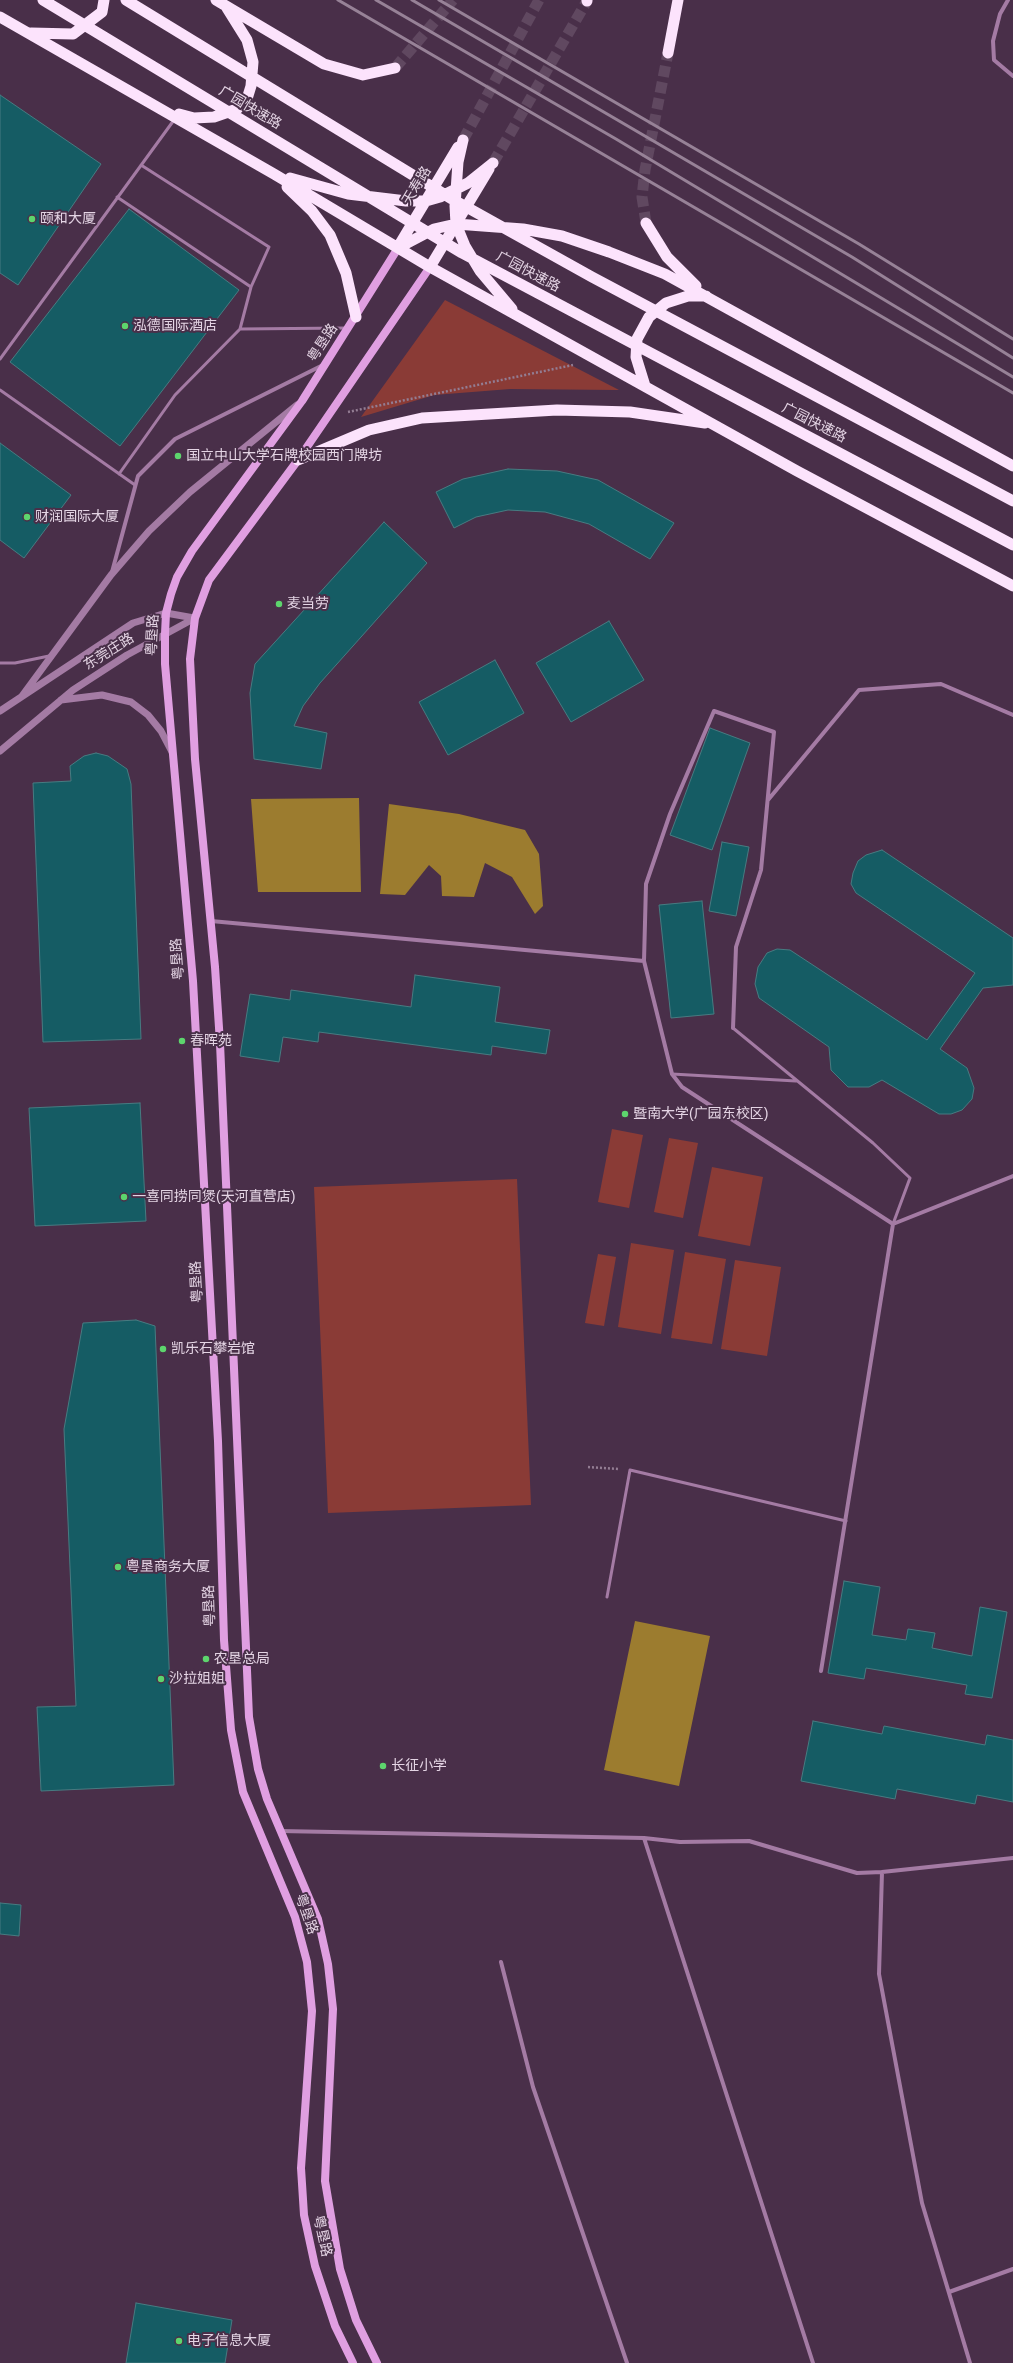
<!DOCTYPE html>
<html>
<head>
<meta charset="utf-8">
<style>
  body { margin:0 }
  canvas { display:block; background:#492f49 }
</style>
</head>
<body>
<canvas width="1013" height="2363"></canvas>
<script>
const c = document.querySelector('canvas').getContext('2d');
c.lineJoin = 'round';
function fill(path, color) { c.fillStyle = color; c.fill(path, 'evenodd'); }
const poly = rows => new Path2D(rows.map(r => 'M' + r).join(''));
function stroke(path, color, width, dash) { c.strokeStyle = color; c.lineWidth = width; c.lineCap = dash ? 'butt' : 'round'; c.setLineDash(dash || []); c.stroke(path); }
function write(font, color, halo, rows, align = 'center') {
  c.font = font + ' Helvetica,"Noto Sans SC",sans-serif'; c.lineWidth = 4; c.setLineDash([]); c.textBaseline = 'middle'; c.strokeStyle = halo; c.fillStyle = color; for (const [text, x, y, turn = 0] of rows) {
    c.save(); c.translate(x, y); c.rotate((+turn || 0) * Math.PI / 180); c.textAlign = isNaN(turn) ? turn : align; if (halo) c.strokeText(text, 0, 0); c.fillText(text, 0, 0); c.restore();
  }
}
fill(poly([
  [445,300,619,390,510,389,434,395,361,417],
  [612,1129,643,1135,629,1208,598,1202],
  [669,1138,698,1143,683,1218,654,1212],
  [712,1167,763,1177,750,1246,698,1236],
  [517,1179,531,1505,328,1513,314,1187],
  [631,1243,674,1250,661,1334,618,1327],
  [685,1252,726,1259,712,1344,671,1338],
  [598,1254,616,1257,604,1326,585,1323],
  [735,1260,781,1267,767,1356,721,1349]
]), '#8a3b36');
fill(poly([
  [359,798,361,892,258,892,251,799],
  [389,804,459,814,525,830,539,854,543,906,535,914,512,877,485,863,474,897,442,896,441,876,429,865,405,895,380,894],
  [635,1621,710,1636,679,1786,604,1770]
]), '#9c7c2f');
const building = poly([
  [0,95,101,164,18,285,0,273,0,95],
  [129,209,239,290,120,446,10,362,129,209],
  [0,443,71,495,24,558,0,540,0,443],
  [508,469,557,471,598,480,674,523,650,559,589,524,545,512,508,510,476,517,454,528,436,492,463,479,508,469],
  [384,522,427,563,320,683,303,706,294,726,327,733,321,769,254,759,250,693,255,664,384,522],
  [609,621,644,680,571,722,536,663,609,621],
  [495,660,524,713,448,755,419,702,495,660],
  [710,728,750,743,712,850,670,835,710,728],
  [96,753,108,756,127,769,131,784,141,1039,43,1042,33,783,71,781,70,766,84,756,96,753],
  [722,842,749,847,736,916,709,911,722,842],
  [882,850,1013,938,1013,985,983,988,940,1049,967,1068,974,1088,972,1099,962,1110,951,1114,939,1114,882,1080,869,1087,848,1087,831,1070,829,1047,759,998,755,984,758,967,767,953,777,949,790,950,927,1040,975,973,856,893,851,884,853,873,858,861,866,855,882,850],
  [702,901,714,1014,671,1018,659,905,702,901],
  [415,975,500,987,495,1022,550,1030,546,1054,492,1046,491,1055,319,1032,318,1042,283,1037,279,1062,240,1056,250,994,290,1000,291,990,411,1007,415,975],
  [140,1103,146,1221,35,1226,29,1108,140,1103],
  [136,1320,155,1326,174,1785,41,1791,37,1707,76,1706,64,1429,83,1323,136,1320],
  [844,1581,880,1587,872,1635,906,1640,908,1629,935,1633,932,1648,972,1656,980,1607,1007,1612,992,1698,965,1694,967,1685,866,1668,864,1679,828,1673,844,1581],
  [813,1721,882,1734,884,1726,985,1745,987,1735,1013,1740,1013,1802,977,1795,975,1804,897,1789,895,1799,801,1781,813,1721],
  [0,1903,21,1905,19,1936,0,1934,0,1903],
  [136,2303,232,2320,225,2363,126,2363,136,2303]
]);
fill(building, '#155c64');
stroke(building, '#477b81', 1);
stroke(poly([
  [395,68,453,0],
  [463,140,539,0],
  [493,163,587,1],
  [646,223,642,197,645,170,668,53]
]), '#604860', 11, [11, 5.5]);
stroke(poly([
  [348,412,573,365],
  [588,1467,619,1469]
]), '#937d93', 2.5, [2, 2]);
stroke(poly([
  [141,165,269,247,251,287],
  [117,197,251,287,240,329],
  [0,359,174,120],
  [0,390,135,485],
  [119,474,175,395,240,329,346,328],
  [0,663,15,663,49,656],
  [733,1028,873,1143,910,1178,893,1224],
  [672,1074,796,1081],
  [607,1597,630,1470,846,1521]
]), '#a47ba4', 3);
stroke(poly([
  [1008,0,1000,14,993,41,994,60,1013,76],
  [112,572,138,476,175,439,323,365],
  [768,800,859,690,941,684,1013,715],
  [211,921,644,961,672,1074,682,1087,893,1224,821,1671],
  [644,961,646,884,670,814,714,711,774,732,761,870,736,947,733,1028],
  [893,1224,1013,1176],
  [280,1831,644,1838],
  [882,1872,1013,1858],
  [501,1962,533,2087,627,2363],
  [949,2292,1013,2269],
  [813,2363,644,1838,680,1842,749,1841,857,1873,882,1872,879,1974,922,2203,970,2363]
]), '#a47ba4', 4);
stroke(poly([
  [22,696,111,575,149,531,190,492,297,405],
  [61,700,102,695,131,702,148,715,161,731,172,752],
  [0,711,133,623,166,613,194,618],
  [0,751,73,690,127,655,195,618]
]), '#a47ba4', 7);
stroke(poly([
  [353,2363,335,2326,315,2266,304,2215,301,2168,312,2011,307,1962,295,1917,243,1792,231,1730,224,1640,218,1441,193,981,165,664,165,634,166,613,171,594,177,577,192,551,302,401,398,248],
  [377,2363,356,2320,340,2269,325,2181,333,2009,328,1964,318,1919,267,1799,258,1769,249,1717,220,1043,215,967,195,759,190,659,195,618,209,580,298,460,430,267]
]), '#e09fe1', 8);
stroke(poly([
  [43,0,462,253,1013,545],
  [126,0,452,199,592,277,1013,501],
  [216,0,324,64,363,75,395,68],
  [587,1,587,0],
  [0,17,274,174,430,267,797,471,1013,586],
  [31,33,73,34,102,12,104,0],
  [668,53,678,0],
  [179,114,194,118,214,117,237,109,247,99,251,86,253,62,247,40,227,8],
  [463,140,458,162,455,206,456,224,465,246,480,271,512,309],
  [290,178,348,194,406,201,426,201,440,197,468,183,493,163],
  [287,187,312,211,330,235,346,273,356,317],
  [646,223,667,257,696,286],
  [398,247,458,147],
  [398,248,434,229,456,224,523,229,562,236,609,252,665,274,1013,466],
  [430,267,489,169],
  [645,386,636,357,637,339,649,317,666,303,688,296,706,296],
  [298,460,369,430,422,418,557,410,630,412,705,423]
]), '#fce3fc', 11);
stroke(poly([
  [338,0,1013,393],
  [376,0,616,139,1013,377],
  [412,0,852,257,1013,358],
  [439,0,859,244,1013,339]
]), '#978297', 3);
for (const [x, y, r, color] of [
  [32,219,4,"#5dd56d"],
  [125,326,4,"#5dd56d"],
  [178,456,4,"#5dd56d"],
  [27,517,4,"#5dd56d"],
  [279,604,4,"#5dd56d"],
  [182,1041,4,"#5dd56d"],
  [625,1114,4,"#5dd56d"],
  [124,1197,4,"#5dd56d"],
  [163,1349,4,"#5dd56d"],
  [118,1567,4,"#5dd56d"],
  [206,1659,4,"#5dd56d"],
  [161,1679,4,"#5dd56d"],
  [383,1766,4,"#5dd56d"],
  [179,2341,4,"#5dd56d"]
]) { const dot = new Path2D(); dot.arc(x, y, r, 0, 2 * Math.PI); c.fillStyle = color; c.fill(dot); stroke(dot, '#492f49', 1.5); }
write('14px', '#e4d4e4', '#492f49', [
  ["广园快速路",250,108,31],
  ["天寿路",417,186,-59],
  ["广园快速路",528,272,28],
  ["粤垦路",323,343,-57],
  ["广园快速路",814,423,27],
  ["粤垦路",153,635,-87],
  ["东莞庄路",109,652,-32],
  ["粤垦路",178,959,-94],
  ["粤垦路",197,1282,-93],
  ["粤垦路",210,1606,-92],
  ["粤垦路",306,1914,71],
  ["粤垦路",322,2236,78]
]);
write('14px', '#e4d4e4', '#492f49', [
  ["颐和大厦",40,219],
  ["泓德国际酒店",133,326],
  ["国立中山大学石牌校园西门牌坊",186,456],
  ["财润国际大厦",35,517],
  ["麦当劳",287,604],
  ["春晖苑",190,1041],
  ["暨南大学(广园东校区)",633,1114],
  ["一喜同捞同煲(天河直营店)",132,1197],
  ["凯乐石攀岩馆",171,1349],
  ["粤垦商务大厦",126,1567],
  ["农垦总局",214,1659],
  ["沙拉姐姐",169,1679],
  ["长征小学",391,1766],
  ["电子信息大厦",187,2341]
], 'left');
</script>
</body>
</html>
